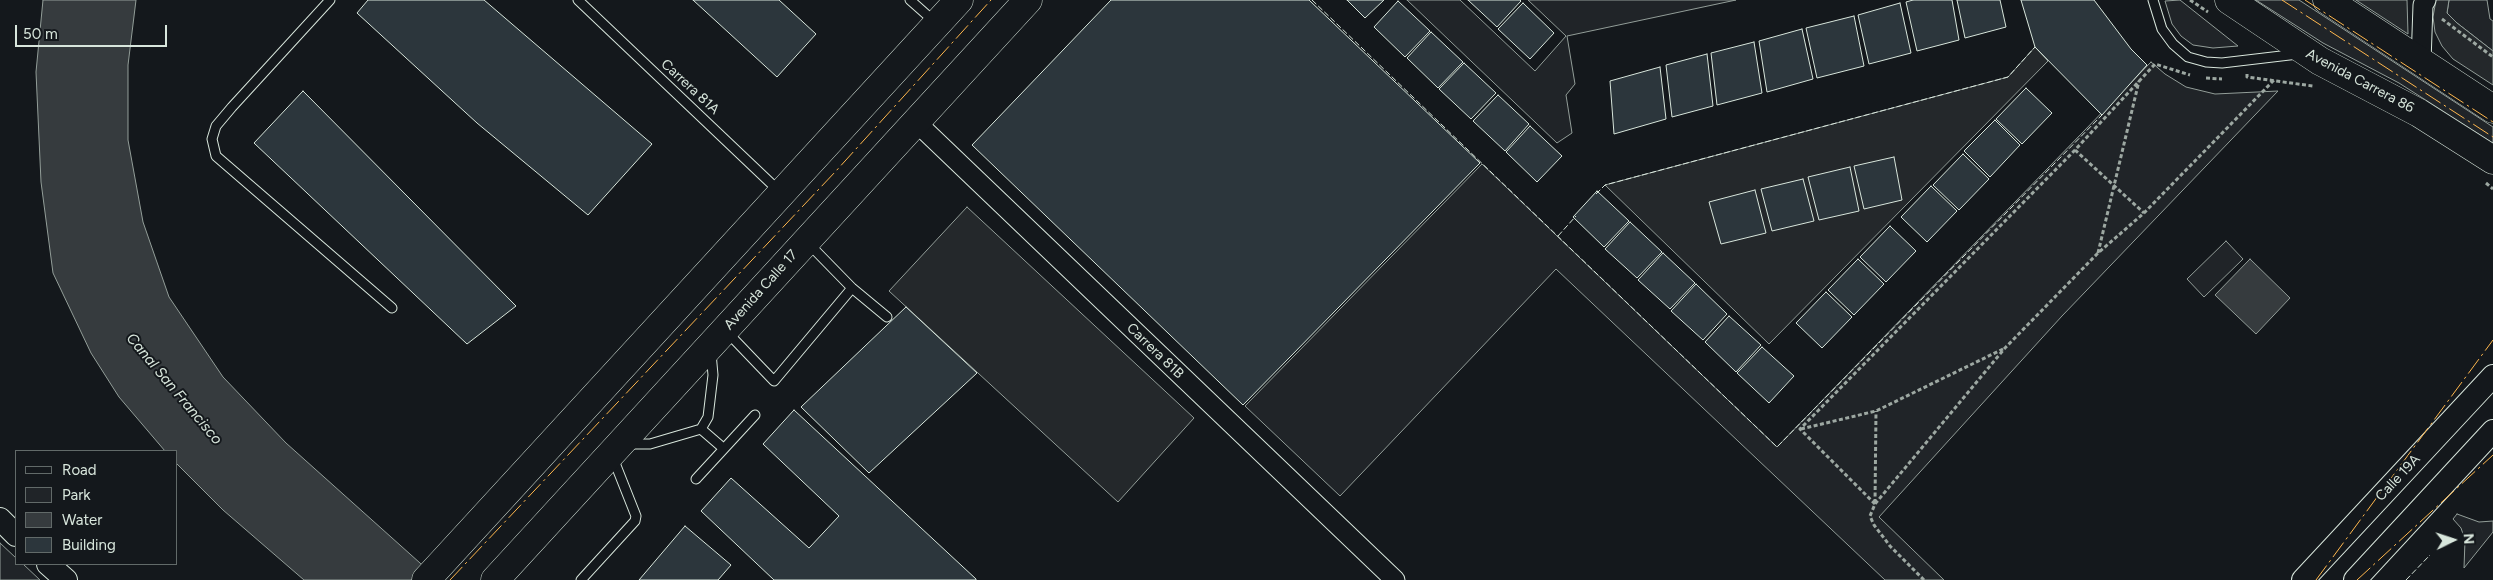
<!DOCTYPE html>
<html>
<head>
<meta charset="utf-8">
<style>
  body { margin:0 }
  #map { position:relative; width:2493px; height:580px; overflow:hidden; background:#14181c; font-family:Figtree,sans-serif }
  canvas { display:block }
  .legend { position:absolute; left:15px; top:450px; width:162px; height:115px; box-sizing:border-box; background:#14181c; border:1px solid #626a69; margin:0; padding:6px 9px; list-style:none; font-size:15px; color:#d8e6dc }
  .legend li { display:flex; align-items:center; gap:10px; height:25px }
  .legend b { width:25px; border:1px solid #626a69 }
  .north { position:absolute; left:2428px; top:515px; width:50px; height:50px; -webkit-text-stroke:4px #14181c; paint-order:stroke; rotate:86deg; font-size:14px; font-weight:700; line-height:20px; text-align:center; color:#d8e6dc }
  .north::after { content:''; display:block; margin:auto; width:18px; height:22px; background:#d8e6dc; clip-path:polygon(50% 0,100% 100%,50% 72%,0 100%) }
  .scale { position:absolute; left:15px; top:25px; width:152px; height:22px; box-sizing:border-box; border:2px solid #d8e6dc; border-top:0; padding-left:6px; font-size:15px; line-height:18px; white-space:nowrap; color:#d8e6dc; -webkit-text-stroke:4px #14181c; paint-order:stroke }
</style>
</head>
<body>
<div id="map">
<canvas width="2493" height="580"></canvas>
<ul class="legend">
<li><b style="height:6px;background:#14181c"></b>Road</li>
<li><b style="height:14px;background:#202428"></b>Park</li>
<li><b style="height:14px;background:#363b3e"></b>Water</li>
<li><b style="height:14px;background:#2c363c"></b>Building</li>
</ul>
<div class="north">N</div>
<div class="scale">50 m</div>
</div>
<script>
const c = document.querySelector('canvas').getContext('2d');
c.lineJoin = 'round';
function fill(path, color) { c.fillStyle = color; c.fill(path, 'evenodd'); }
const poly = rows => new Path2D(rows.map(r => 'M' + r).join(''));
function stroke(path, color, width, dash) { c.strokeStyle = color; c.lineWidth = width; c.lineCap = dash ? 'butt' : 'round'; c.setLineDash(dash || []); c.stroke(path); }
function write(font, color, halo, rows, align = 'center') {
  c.font = font + ' Figtree,sans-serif'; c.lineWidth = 4; c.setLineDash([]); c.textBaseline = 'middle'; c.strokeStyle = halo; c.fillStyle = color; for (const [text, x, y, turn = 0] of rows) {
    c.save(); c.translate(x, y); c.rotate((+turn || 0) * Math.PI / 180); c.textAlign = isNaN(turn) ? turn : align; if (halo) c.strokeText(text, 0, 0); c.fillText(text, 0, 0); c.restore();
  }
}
const green = poly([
  [1407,0,1460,0,1535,71,1566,36,1528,0,1736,0,1567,36,1575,84,1566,95,1572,133,1557,143,1407,0],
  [2180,0,2238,46,2213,48,2193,45,2181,36,2172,24,2165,1,2180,0],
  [2256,0,2299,0,2493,127,2493,143,2399,83,2323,43,2256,0],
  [2449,0,2487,0,2490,19,2493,21,2493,51,2457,23,2447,13,2449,0],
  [2151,62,2165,74,2186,87,2215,94,2278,91,2062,316,1879,517,1944,580,1885,580,1556,269,1340,496,1245,406,1482,164,1777,447,2151,62],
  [2226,241,2243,259,2204,297,2187,279,2226,241],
  [2457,514,2479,522,2493,521,2493,532,2464,568,2465,540,2461,528,2453,519,2457,514],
  [0,543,16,558,16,564,23,564,40,580,0,580,0,543]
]);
fill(green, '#202428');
stroke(green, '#939e99', 1);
const parking = poly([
  [2356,0,2407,0,2408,34,2356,0],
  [2436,0,2449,0,2447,13,2457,23,2493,51,2493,85,2453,59,2442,46,2435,32,2433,17,2436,0],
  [2035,47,2048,61,1769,344,1605,185,2008,77,2035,47],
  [967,207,1194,418,1118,502,889,291,967,207]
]);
fill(parking, '#24282b');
stroke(parking, '#939e99', 1);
const water = poly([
  [43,0,136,0,128,65,128,140,143,222,169,297,223,377,286,443,439,580,304,580,223,510,176,463,176,451,165,451,119,397,91,353,53,273,41,182,36,72,43,0],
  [2250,259,2290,298,2256,334,2215,295,2250,259]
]);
fill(water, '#363b3e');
stroke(water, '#939e99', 1);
const building = poly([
  [368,0,484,0,652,144,588,215,477,123,357,13,368,0],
  [693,0,779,0,816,34,777,77,693,0],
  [1111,0,1309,0,1480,163,1243,405,972,145,1111,0],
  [1347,0,1384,0,1365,18,1347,0],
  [1468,0,1520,0,1521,1,1497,27,1468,0],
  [1913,0,1952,0,1959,40,1917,51,1906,2,1913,0],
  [1957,0,2000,0,2006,27,1965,38,1957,0],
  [2021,0,2094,0,2131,49,2147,65,2102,115,2035,47,2021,0],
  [1398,1,1430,31,1405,57,1374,27,1398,1],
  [1523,3,1554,33,1530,59,1498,29,1523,3],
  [1900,3,1911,53,1869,64,1858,15,1900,3],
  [1854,16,1864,66,1817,78,1806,28,1854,16],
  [1802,29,1813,79,1767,92,1759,41,1802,29],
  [1431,32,1463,62,1438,88,1407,58,1431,32],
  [1754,42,1762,93,1717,105,1711,53,1754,42],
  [1707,54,1713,106,1672,117,1666,65,1707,54],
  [1464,63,1496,93,1471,119,1439,89,1464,63],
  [1660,67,1666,119,1614,134,1610,81,1660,67],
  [2026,88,2052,113,2022,144,1996,119,2026,88],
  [303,91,516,306,467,344,254,143,303,91],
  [1498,95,1529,124,1505,151,1473,121,1498,95],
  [1995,120,2020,145,1990,177,1964,151,1995,120],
  [1530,126,1562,156,1537,182,1506,152,1530,126],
  [1963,154,1989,179,1959,210,1933,185,1963,154],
  [1894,157,1902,200,1864,209,1854,166,1894,157],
  [1850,167,1859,211,1819,220,1808,177,1850,167],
  [1803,179,1814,221,1772,231,1761,189,1803,179],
  [1931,186,1957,211,1927,242,1901,217,1931,186],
  [1755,190,1766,233,1721,244,1709,202,1755,190],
  [1597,191,1629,221,1604,247,1573,217,1597,191],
  [1630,222,1662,252,1637,278,1605,249,1630,222],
  [1890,226,1916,251,1886,282,1860,257,1890,226],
  [1663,253,1695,283,1670,309,1638,280,1663,253],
  [1858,259,1884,284,1854,315,1828,290,1858,259],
  [1696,284,1727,314,1703,340,1671,311,1696,284],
  [1826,292,1852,317,1822,348,1796,323,1826,292],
  [906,307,977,373,869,473,801,407,906,307],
  [1729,316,1761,345,1736,372,1705,342,1729,316],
  [1762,347,1794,376,1769,403,1737,373,1762,347],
  [794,410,976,579,976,580,774,580,701,511,731,478,809,548,839,516,763,444,794,410],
  [685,526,731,565,718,580,639,580,685,526]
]);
fill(building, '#2c363c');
stroke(building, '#d8e6dc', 1);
const service = poly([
  [330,0,232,107,216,126,212,139,216,156,392,308],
  [578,0,779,191],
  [910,0,936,23],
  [2153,0,2162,29,2173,44,2188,57,2206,62,2222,63,2298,54],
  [808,243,852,288,887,317],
  [727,332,774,381,852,288],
  [701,429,723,448],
  [627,444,650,444,701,429,708,417,713,375,711,353],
  [696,479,755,415],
  [581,580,635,521,636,516,613,458]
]);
const minor = poly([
  [2421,62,2423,5,2426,0],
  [916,122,1395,580]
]);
const tertiary = poly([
  [0,519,16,535],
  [48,564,66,580],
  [2303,580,2493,376],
  [2355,580,2493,431]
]);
const primary = poly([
  [2229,0,2320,61,2419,113,2493,160],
  [2327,0,2493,109],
  [426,580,959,0],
  [495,580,1028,0]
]);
stroke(service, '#d8e6dc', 11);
stroke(minor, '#d8e6dc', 21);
stroke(tertiary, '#d8e6dc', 24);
stroke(primary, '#d8e6dc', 29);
stroke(poly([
  [2190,0,2208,12],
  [2442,19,2493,57],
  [2247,74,2247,77,2313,86],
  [2206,78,2222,79],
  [2075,150,2144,213],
  [2486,183,2493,189],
  [2098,253,2139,81],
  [1801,429,1876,411,2003,349],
  [1875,503,1876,411],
  [1875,504,1800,429,2075,150,2155,64,2190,75],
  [1924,580,1890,546,1874,525,1870,516,1875,504,2005,348,2098,253,2144,213,2275,79]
]), '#9da8a2', 3, [4, 2.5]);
stroke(service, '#14181c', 9);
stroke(minor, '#14181c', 19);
stroke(tertiary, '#14181c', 22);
stroke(primary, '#14181c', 28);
stroke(poly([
  [1312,0,1777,447,2102,115],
  [1596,194,1605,185,2008,77,2035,47],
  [1558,236,1576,216],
  [2406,580,2430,555]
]), '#d8e6dc', 1, [6, 2.5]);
stroke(poly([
  [2282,0,2493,137],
  [2305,0,2493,122],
  [450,580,836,171,991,0],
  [2316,580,2493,340],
  [2357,580,2493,455]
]), '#ffb74d', 1, [18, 4, 2.5, 4]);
write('14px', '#d8e6dc', '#14181c', [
  ["Avenida Carrera 86",2360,81,28],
  ["Carrera 81A",690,87,43],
  ["Avenida Calle 17",761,290,-48],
  ["Carrera 81B",1155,351,44],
  ["Calle 19A",2398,478,-47]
]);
write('italic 15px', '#d8e6dc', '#14181c', [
  ["Canal San Francisco",174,389,50]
]);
</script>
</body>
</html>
